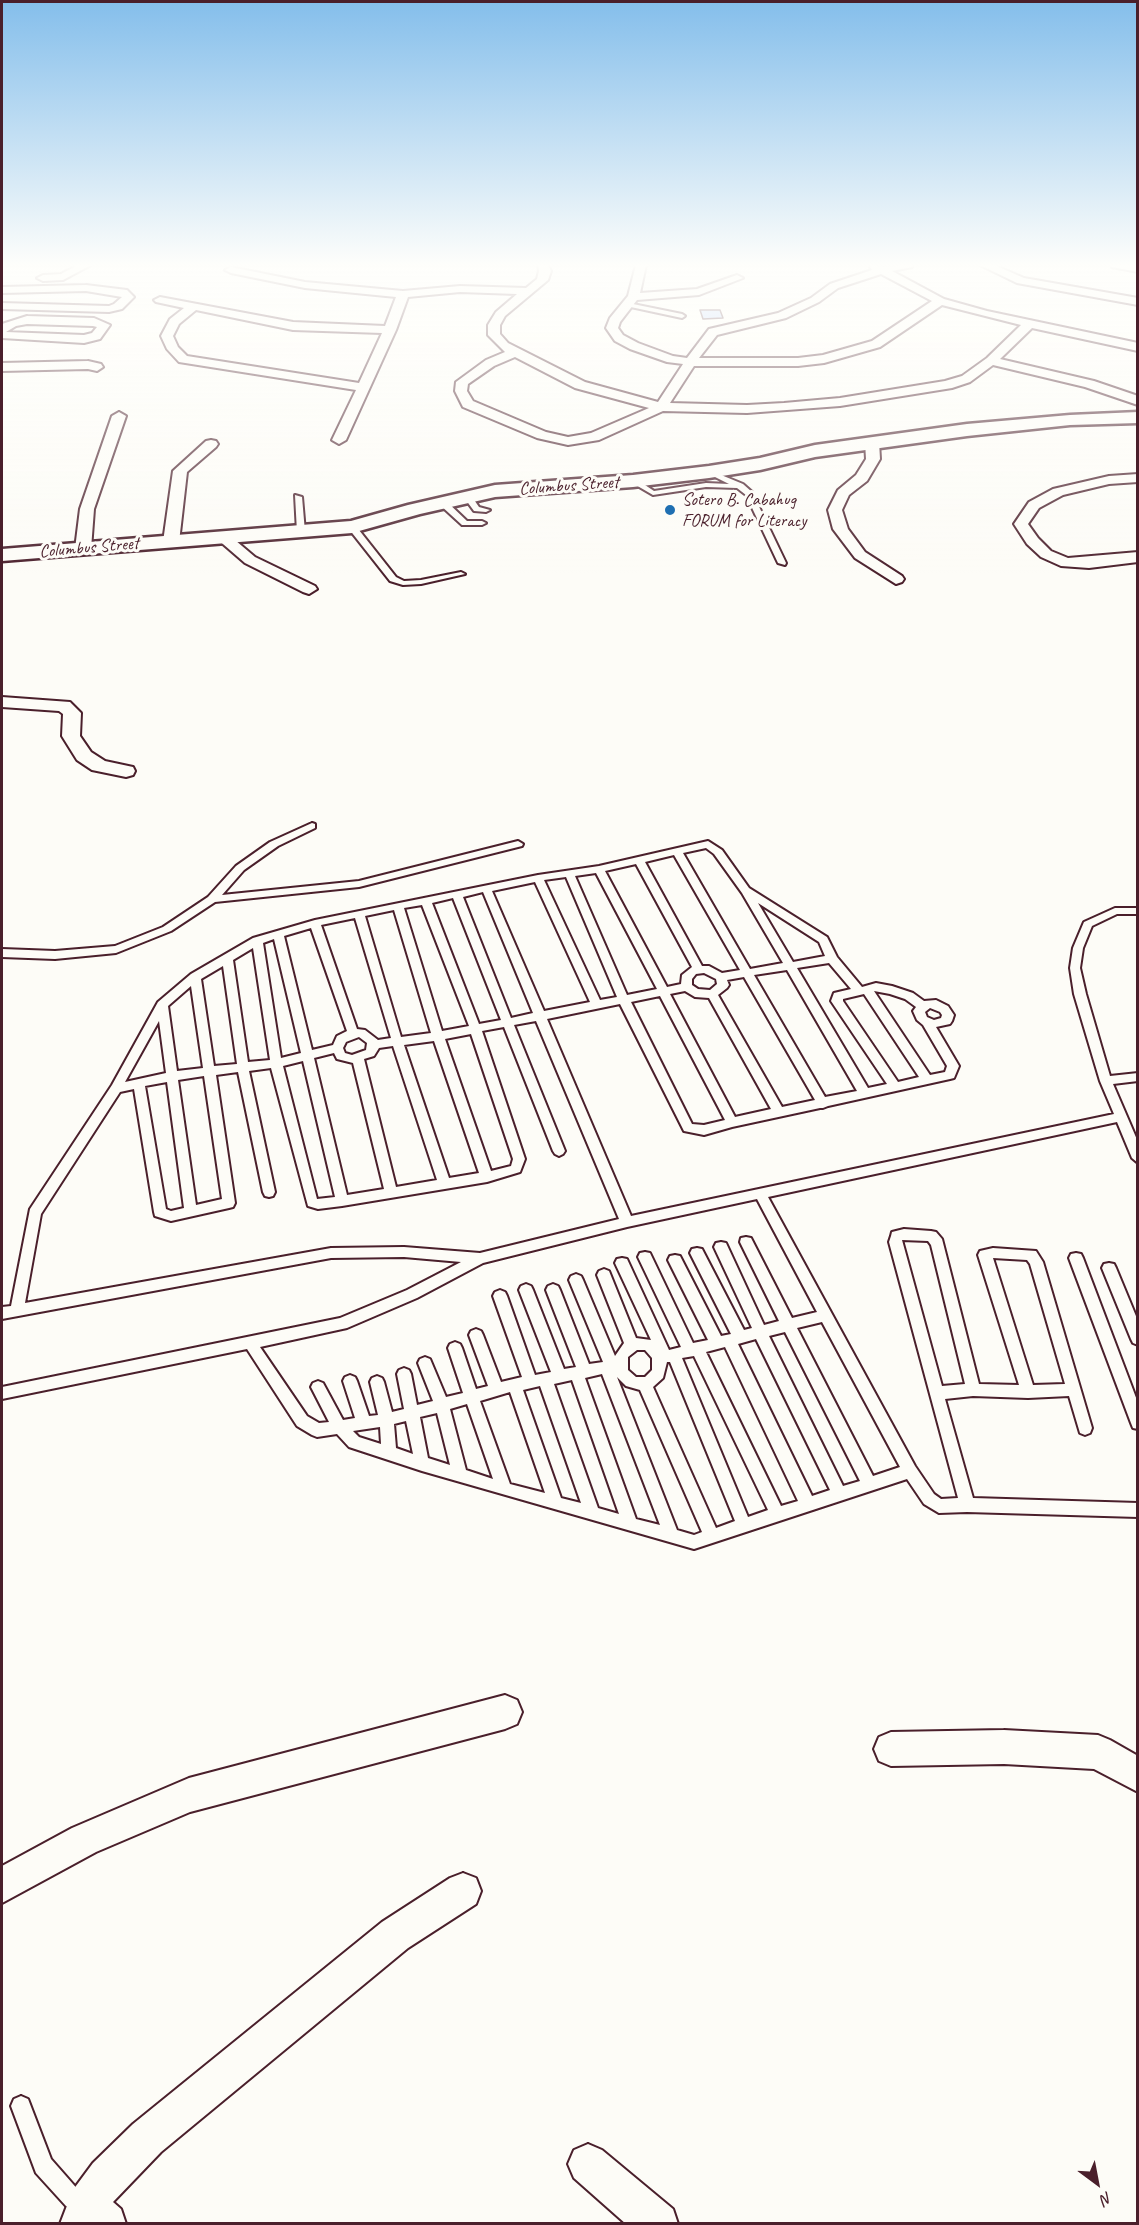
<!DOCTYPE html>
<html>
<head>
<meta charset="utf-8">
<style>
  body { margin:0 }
  #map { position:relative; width:1139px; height:2225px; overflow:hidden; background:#fdfcf7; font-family:Caveat,sans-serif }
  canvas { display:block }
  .frame { position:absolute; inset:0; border:3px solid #4a1f2b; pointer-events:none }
  .north { position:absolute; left:1067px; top:2153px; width:60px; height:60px; -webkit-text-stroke:4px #fdfcf7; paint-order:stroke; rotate:148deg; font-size:16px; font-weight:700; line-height:24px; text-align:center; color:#4a1f2b }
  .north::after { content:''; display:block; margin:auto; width:21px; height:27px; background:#4a1f2b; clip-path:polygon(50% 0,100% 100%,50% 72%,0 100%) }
</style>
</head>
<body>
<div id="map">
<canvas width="1139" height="2225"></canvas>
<div class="frame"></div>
<div class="north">N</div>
</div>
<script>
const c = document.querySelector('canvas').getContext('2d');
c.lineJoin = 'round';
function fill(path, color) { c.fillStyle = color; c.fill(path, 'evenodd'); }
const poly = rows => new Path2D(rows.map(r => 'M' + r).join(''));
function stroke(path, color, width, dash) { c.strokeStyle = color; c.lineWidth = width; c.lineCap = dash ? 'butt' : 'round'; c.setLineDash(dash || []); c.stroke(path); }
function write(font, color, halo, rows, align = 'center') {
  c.font = font + ' Caveat,sans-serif'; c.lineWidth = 6; c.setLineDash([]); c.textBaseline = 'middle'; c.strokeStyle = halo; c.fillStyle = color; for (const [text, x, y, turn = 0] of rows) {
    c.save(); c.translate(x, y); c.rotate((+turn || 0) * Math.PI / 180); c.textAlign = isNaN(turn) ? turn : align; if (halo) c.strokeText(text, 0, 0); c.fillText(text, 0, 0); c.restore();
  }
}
const building = poly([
  [700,310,720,310,723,318,703,319,700,310]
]);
fill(building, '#b6cffd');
stroke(building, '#4a1f2b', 1.5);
const lane = poly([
  [628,303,682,314,685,316,682,318,626,306,628,303],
  [709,470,743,484,752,492,786,563,785,565,778,563,746,495,737,488,706,487,653,495,629,481,636,479,654,491,706,483,729,484,707,473,707,471,709,470],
  [464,494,470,494,479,507,490,510,486,512,474,511,463,496,464,494],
  [295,495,302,497,305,532,301,534,297,532,295,495],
  [439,500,445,500,467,521,482,521,486,523,482,525,462,525,439,504,439,500],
  [349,525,355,525,396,577,404,581,421,580,461,572,465,574,421,584,403,585,390,581,349,529,349,525],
  [312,823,315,824,315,828,278,846,244,870,222,895,359,881,518,841,523,844,522,846,359,887,215,902,171,931,116,953,55,959,2,957,2,949,55,951,115,946,163,927,208,897,236,866,270,842,312,823],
  [708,841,722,850,749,888,827,937,837,957,862,987,876,983,892,986,913,993,924,1001,936,1000,948,1006,954,1015,952,1021,950,1024,936,1027,959,1066,954,1078,950,1079,828,1106,823,1108,820,1108,732,1127,704,1135,684,1131,620,1004,547,1019,631,1216,1114,1114,1100,1081,1074,994,1070,968,1073,948,1084,922,1115,908,1138,908,1138,914,1117,914,1092,926,1083,948,1080,968,1086,994,1110,1076,1138,1073,1138,1081,1113,1084,1138,1142,1138,1163,1132,1158,1117,1122,768,1197,915,1466,934,1494,941,1499,958,1498,889,1242,891,1236,892,1232,904,1229,931,1231,936,1232,942,1239,979,1384,1019,1385,978,1255,980,1251,993,1248,1036,1251,1043,1262,1092,1428,1090,1433,1085,1435,1080,1433,1069,1396,1028,1398,973,1396,945,1399,973,1498,1138,1503,1138,1517,967,1512,939,1513,924,1504,907,1479,694,1549,422,1471,349,1447,337,1434,317,1437,312,1435,297,1426,247,1349,2,1399,2,1387,340,1318,407,1290,461,1262,404,1257,331,1258,2,1319,2,1307,11,1306,30,1209,112,1085,158,1002,191,974,253,938,315,920,538,875,599,866,708,841],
  [706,848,714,854,742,893,783,963,750,969,683,853,706,848],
  [674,855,740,970,722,973,709,966,702,966,645,862,674,855],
  [636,864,692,967,682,975,681,984,667,987,605,871,636,864],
  [596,873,657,989,627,995,575,876,596,873],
  [566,877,617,997,600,1000,544,880,566,877],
  [535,882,590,1002,544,1011,492,891,535,882],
  [483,892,533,1013,511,1018,463,897,483,892],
  [453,898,501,1020,479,1024,432,903,453,898],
  [758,903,819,942,825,956,793,962,758,903],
  [422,905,469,1026,442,1031,404,908,422,905],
  [394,910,431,1033,401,1037,365,916,394,910],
  [355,918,391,1038,378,1040,365,1030,357,1029,321,925,355,918],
  [311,928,347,1031,337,1036,333,1045,312,1050,284,936,311,928],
  [274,939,301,1053,281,1058,263,943,274,939],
  [253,948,270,1060,248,1062,233,960,253,948],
  [829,963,851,989,834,993,831,1001,887,1084,868,1088,797,968,829,963],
  [223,966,237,1064,214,1066,201,979,223,966],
  [787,970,857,1091,825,1097,754,975,787,970],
  [704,973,716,979,717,984,710,990,698,989,692,985,692,979,696,974,704,973],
  [744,977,815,1100,782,1107,718,995,727,988,729,985,727,980,744,977],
  [191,986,203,1068,177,1071,168,1006,191,986],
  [685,991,695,997,709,998,771,1109,735,1117,670,994,685,991],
  [874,991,890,994,905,999,916,1007,913,1011,917,1020,923,1025,947,1066,945,1072,930,1075,874,991],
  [864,994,919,1077,898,1082,843,1001,843,999,864,994],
  [660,996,725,1120,704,1125,692,1124,631,1002,660,996],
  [930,1008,940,1012,942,1015,941,1018,934,1020,927,1017,925,1012,930,1008],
  [159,1021,166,1073,125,1082,159,1021],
  [536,1021,619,1219,480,1253,404,1247,331,1248,25,1303,41,1214,120,1092,134,1089,154,1212,155,1216,171,1221,229,1208,233,1207,235,1203,216,1075,238,1072,263,1192,265,1196,269,1197,273,1196,275,1192,249,1071,271,1068,308,1206,318,1209,342,1206,487,1182,520,1172,525,1159,482,1031,504,1027,553,1151,555,1154,559,1156,563,1154,565,1151,514,1025,536,1021],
  [471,1034,513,1159,511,1166,491,1171,445,1039,471,1034],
  [359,1037,367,1043,366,1050,352,1055,345,1053,343,1048,346,1042,359,1037],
  [434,1041,479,1173,449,1178,404,1045,434,1041],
  [393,1046,437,1180,396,1187,364,1059,374,1056,379,1048,393,1046],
  [334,1053,337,1059,353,1063,384,1189,347,1195,314,1058,334,1053],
  [303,1061,335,1197,317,1199,283,1066,303,1061],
  [204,1076,222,1199,196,1205,178,1080,204,1076],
  [167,1082,184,1208,171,1211,166,1209,145,1086,167,1082],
  [757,1199,817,1312,792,1318,751,1238,746,1237,741,1238,740,1242,779,1321,764,1325,726,1243,721,1242,716,1243,714,1247,752,1328,744,1330,702,1249,697,1248,692,1249,690,1253,731,1334,721,1336,680,1256,675,1255,670,1256,668,1260,708,1340,693,1343,650,1253,645,1252,640,1253,638,1257,681,1347,669,1350,627,1259,622,1258,617,1259,615,1263,651,1340,636,1338,609,1271,604,1269,599,1271,597,1275,624,1343,615,1356,583,1280,581,1276,576,1274,571,1276,569,1280,603,1362,589,1364,560,1290,558,1286,553,1284,548,1286,546,1290,576,1367,564,1369,533,1290,531,1286,526,1284,521,1286,519,1290,551,1372,535,1375,507,1296,505,1292,500,1290,495,1292,493,1296,522,1377,501,1382,483,1335,481,1331,476,1329,471,1331,469,1335,488,1386,476,1389,462,1348,460,1344,455,1342,450,1344,448,1348,463,1393,446,1397,430,1359,425,1357,420,1359,418,1363,433,1401,417,1405,411,1374,409,1370,404,1368,399,1370,397,1374,404,1409,392,1412,384,1382,382,1378,377,1376,372,1378,370,1382,378,1415,369,1416,357,1381,355,1377,350,1375,345,1377,343,1381,355,1418,343,1420,323,1383,318,1381,313,1383,311,1387,329,1422,319,1423,307,1416,260,1347,347,1328,417,1298,483,1263,627,1227,757,1199],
  [902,1240,928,1241,931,1245,965,1384,942,1386,902,1240],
  [993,1258,1027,1260,1030,1264,1065,1384,1033,1385,993,1258],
  [822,1322,900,1467,873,1476,797,1328,822,1322],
  [785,1332,860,1481,843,1486,769,1336,785,1332],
  [756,1339,830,1490,812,1496,738,1344,756,1339],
  [725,1347,798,1501,781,1506,706,1352,725,1347],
  [637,1350,645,1350,652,1358,652,1370,645,1377,636,1377,628,1370,628,1357,637,1350],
  [694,1356,768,1510,748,1517,682,1358,694,1356],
  [667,1362,670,1362,735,1521,716,1528,653,1387,663,1378,667,1362],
  [602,1374,660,1525,636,1519,585,1378,602,1374],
  [617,1377,626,1386,640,1390,702,1532,694,1535,677,1530,617,1377],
  [572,1380,619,1514,598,1508,554,1384,572,1380],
  [540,1386,581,1503,561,1498,523,1390,540,1386],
  [510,1392,545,1493,510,1484,480,1401,510,1392],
  [467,1404,493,1479,466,1470,450,1409,467,1404],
  [437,1413,450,1465,428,1458,420,1417,437,1413],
  [406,1421,413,1454,396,1448,394,1424,406,1421],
  [380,1427,381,1444,359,1437,353,1431,380,1427],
  [1076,1253,1081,1254,1083,1258,1138,1403,1138,1429,1133,1428,1131,1423,1069,1258,1071,1254,1076,1253],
  [1109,1263,1114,1264,1116,1268,1138,1321,1138,1345,1133,1343,1131,1339,1102,1268,1104,1264,1109,1263],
  [21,2096,28,2099,51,2159,80,2192,90,2196,93,2203,90,2210,83,2213,66,2206,36,2173,11,2106,14,2099,21,2096]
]);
const street = poly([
  [78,265,91,265,63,280,43,281,37,278,43,275,61,274,78,265],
  [538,265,548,265,551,271,548,280,505,316,500,325,500,334,508,343,585,382,658,402,683,364,667,362,630,349,615,341,606,328,610,318,628,296,636,265,646,265,640,293,697,289,737,275,743,278,699,295,637,300,620,322,618,328,623,335,638,343,673,356,687,358,709,329,778,313,811,298,830,284,872,270,870,267,871,265,883,267,913,265,912,267,892,271,944,299,987,311,1138,343,1138,351,1032,328,1000,359,1094,381,1138,396,1138,405,1085,387,993,365,970,382,952,388,840,406,747,413,663,411,599,440,568,445,537,438,463,407,455,391,456,382,486,360,505,352,488,335,488,325,496,312,517,294,460,292,408,297,396,330,346,440,339,444,332,440,356,390,179,362,167,349,161,336,170,319,184,308,156,302,154,300,160,297,293,322,385,326,396,297,305,288,231,273,225,270,231,267,305,282,403,291,460,286,526,288,537,279,539,271,538,265],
  [881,274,932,301,872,341,823,355,798,358,699,358,717,335,786,318,819,302,838,288,881,274],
  [942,305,1021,325,987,358,962,376,945,381,840,398,784,403,747,405,670,403,694,366,798,366,824,363,880,347,942,305],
  [196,310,293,330,382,333,359,383,187,356,178,347,173,336,179,324,196,310],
  [515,357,575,388,649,408,591,433,568,437,546,432,473,401,467,391,468,384,494,366,515,357],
  [980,265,994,265,1024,278,1138,298,1138,305,1017,283,980,265],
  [1111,265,1138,266,1138,272,1112,267,1111,265],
  [86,285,127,290,134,297,122,309,109,312,2,309,2,303,109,306,114,304,122,297,86,291,2,293,2,287,86,285],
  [27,316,94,318,110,325,100,339,84,343,2,338,2,324,27,316],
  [27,324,93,326,97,327,92,333,84,335,6,332,16,326,27,324],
  [88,361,101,364,103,367,97,371,88,369,2,371,2,363,88,361],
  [119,412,126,416,94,509,91,549,88,552,78,552,75,549,80,509,112,416,119,412],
  [872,438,879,442,880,459,867,481,849,495,842,510,848,529,865,552,902,576,904,579,902,582,896,584,855,558,833,529,828,510,838,490,856,475,866,459,865,442,872,438],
  [211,440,216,441,218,444,216,447,187,472,179,542,176,545,166,545,163,542,173,471,206,441,211,440],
  [1138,474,1138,482,1109,484,1063,495,1039,508,1028,524,1038,538,1051,551,1068,558,1138,552,1138,562,1089,568,1061,566,1041,557,1027,544,1014,524,1029,502,1053,489,1109,476,1138,474],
  [224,533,229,535,255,557,315,586,317,589,309,594,303,592,245,563,216,538,224,533],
  [2,697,70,702,81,713,80,736,91,752,105,761,133,767,135,771,133,775,126,777,92,770,77,760,62,736,63,714,59,711,2,707,2,697],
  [505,1695,517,1700,522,1712,517,1724,505,1729,190,1812,96,1852,2,1903,2,1866,72,1828,189,1778,505,1695],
  [1004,1730,1098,1735,1110,1740,1138,1756,1138,1792,1094,1769,1004,1764,891,1766,879,1761,874,1749,879,1737,891,1732,1004,1730],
  [463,1873,476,1878,481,1891,476,1904,408,1948,161,2152,113,2202,121,2209,126,2224,60,2224,73,2190,93,2163,133,2124,382,1922,450,1878,463,1873],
  [588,2144,602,2150,673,2209,678,2224,626,2224,574,2178,568,2164,574,2150,588,2144]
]);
const secondary = poly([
  [1138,412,1138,423,1070,425,967,436,815,457,760,470,709,478,633,487,495,497,420,514,352,533,2,561,2,549,351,521,408,505,495,485,633,475,709,466,760,458,815,445,967,424,1070,415,1138,412]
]);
stroke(lane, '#4a1f2b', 4);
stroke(street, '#4a1f2b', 4);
stroke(secondary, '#4a1f2b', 5);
fill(lane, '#fdfcf7');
fill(street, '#fdfcf7');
fill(secondary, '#fdfcf7');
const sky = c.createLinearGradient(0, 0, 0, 576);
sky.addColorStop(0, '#84beeb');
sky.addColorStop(0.46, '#fefefb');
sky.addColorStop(1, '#fefefb00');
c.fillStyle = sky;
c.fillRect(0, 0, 1139, 576);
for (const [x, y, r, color] of [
  [670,510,6,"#1f6fb2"]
]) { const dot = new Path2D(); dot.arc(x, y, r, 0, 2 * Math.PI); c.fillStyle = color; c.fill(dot); stroke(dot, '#fdfcf7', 2); }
write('18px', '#4a1f2b', '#fdfcf7', [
  ["Columbus Street",569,486,-4],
  ["Columbus Street",89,548,-5]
]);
write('18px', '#4a1f2b', '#fdfcf7', [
  ["Sotero B. Cabahug",682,500],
  ["FORUM for Literacy",682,521]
], 'left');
</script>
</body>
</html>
